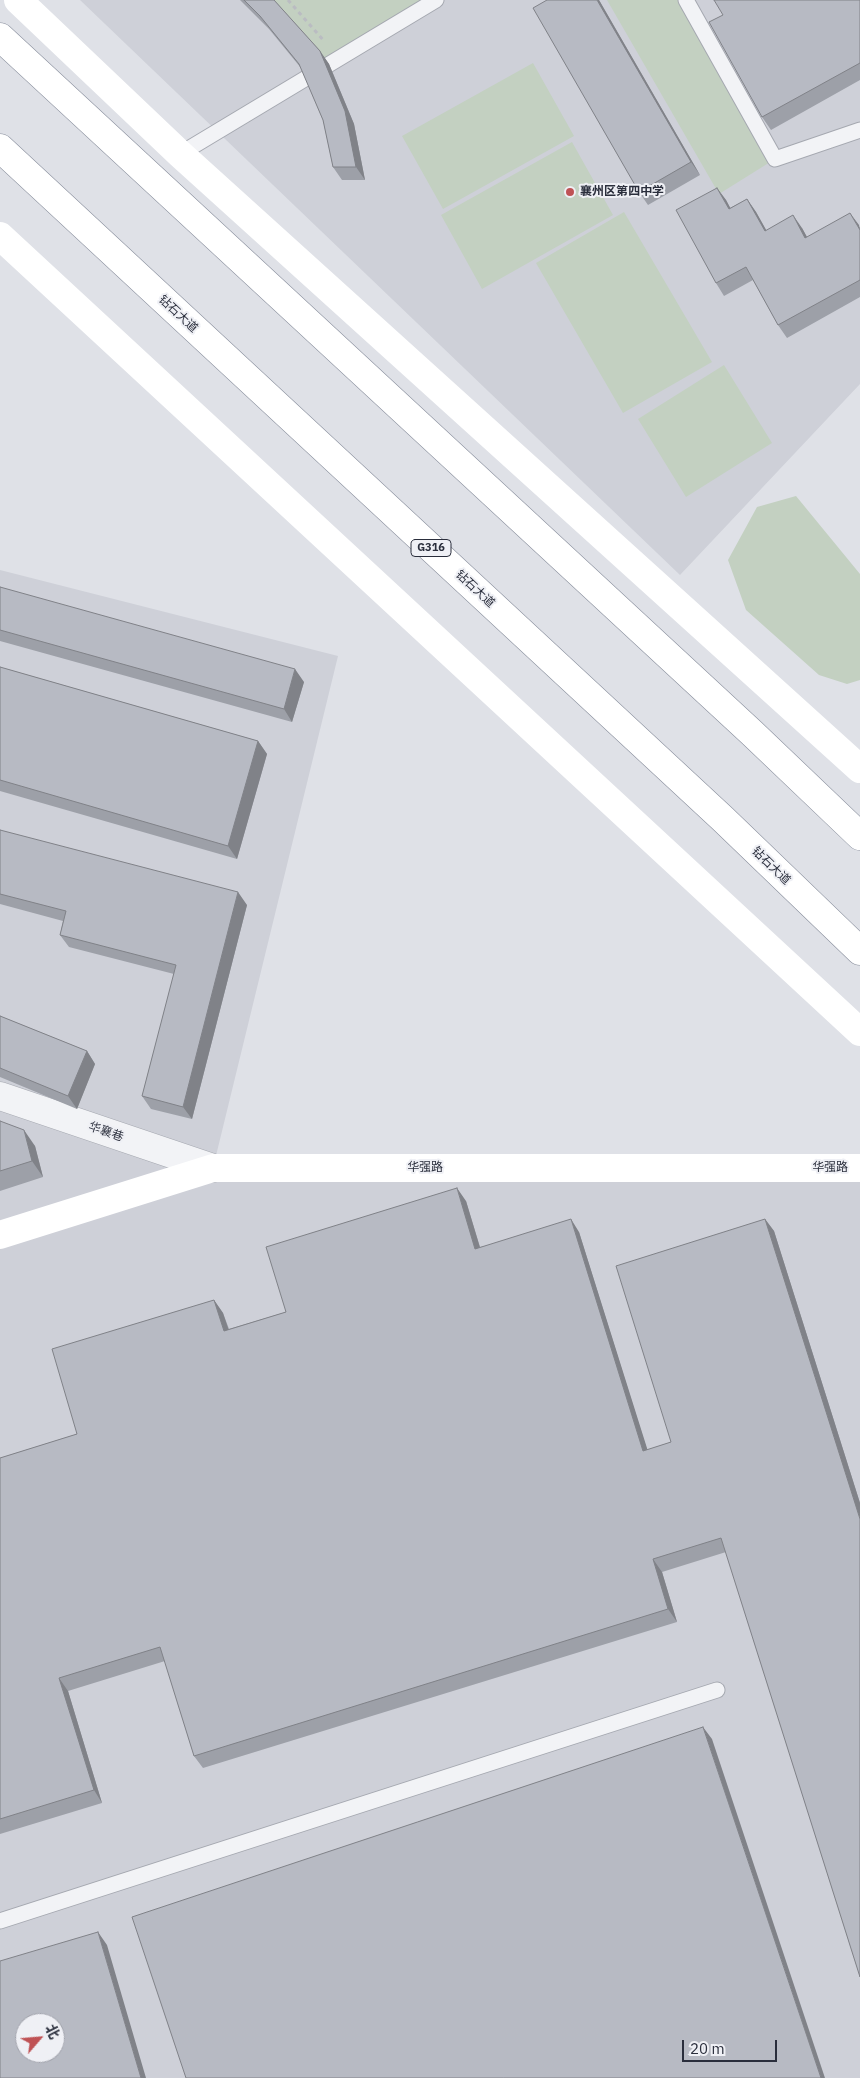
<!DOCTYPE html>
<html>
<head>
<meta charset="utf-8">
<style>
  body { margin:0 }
  #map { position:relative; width:860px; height:2078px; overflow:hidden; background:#dfe1e7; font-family:"IBM Plex Sans","Noto Sans SC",sans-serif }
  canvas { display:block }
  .north { position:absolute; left:15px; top:2013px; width:50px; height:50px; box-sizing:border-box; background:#eff0f5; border:1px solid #a0a2ab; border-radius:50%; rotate:63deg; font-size:14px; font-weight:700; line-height:20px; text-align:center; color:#2a2e3c }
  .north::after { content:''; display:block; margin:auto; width:18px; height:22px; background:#bf5255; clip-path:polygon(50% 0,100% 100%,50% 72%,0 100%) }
  .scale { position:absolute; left:682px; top:2040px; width:95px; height:22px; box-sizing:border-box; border:2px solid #2a2e3c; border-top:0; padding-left:6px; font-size:15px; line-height:18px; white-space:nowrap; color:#2a2e3c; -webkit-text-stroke:4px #eff0f5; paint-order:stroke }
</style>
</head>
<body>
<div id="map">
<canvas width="860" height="2078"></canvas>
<div class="north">北</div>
<div class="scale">20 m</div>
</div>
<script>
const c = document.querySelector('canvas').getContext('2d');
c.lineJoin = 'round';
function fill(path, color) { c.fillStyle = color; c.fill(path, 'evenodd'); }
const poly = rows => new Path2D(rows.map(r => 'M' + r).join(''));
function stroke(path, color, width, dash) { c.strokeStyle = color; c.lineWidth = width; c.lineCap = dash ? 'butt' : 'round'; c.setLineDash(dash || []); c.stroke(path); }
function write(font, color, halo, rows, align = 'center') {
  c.font = font + ' "IBM Plex Sans","Noto Sans SC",sans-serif'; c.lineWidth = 4; c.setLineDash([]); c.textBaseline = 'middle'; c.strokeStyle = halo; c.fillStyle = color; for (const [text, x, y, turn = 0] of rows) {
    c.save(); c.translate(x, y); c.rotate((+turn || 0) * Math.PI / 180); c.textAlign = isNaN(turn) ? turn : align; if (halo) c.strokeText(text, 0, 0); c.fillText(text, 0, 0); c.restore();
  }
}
fill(poly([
  [80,0,860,0,860,384,680,575],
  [0,570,338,656,213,1168,860,1168,860,2078,0,2078],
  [25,2023,55,2023,55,2053,25,2053]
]), '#ced0d8');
fill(poly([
  [273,0,436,0,329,64],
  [607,0,686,0,775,159,719,194],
  [533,63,574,136,443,209,402,136],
  [572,142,613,215,482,289,441,215],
  [624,212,712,362,623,413,536,263],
  [724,365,772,443,686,497,638,419],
  [796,496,860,574,860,680,847,684,819,675,746,610,728,560,757,507]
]), '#c3d0c1');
const lane = poly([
  [686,0,775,159,860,130],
  [180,154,436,0],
  [0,1921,717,1690]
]);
const street = poly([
  [0,1096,213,1168]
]);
const highway = poly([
  [0,37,752,733,860,836],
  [0,148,723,819,860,951]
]);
stroke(lane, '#a5a8b0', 17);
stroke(street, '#a5a8b0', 29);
stroke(highway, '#888e9c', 29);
stroke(poly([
  [288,0,324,41]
]), '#babcc2', 3, [4, 4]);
stroke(lane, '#f2f3f6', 15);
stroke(street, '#f2f3f6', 28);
stroke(poly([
  [18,0,180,154,860,769],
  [0,236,860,1032],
  [0,1235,213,1168,860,1168]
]), '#fff', 28);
stroke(highway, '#fff', 28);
fill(poly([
  [240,0,274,0,320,51,329,64,354,124,365,180,342,180,333,167,323,120,301,68,269,29],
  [599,0,700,175,648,205,639,192],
  [860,0,860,80,771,130,762,117,723,15],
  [717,188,726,200,730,208,747,199,756,212,766,230,802,228,807,237,860,227,860,297,787,338,778,325,753,280,724,296,716,283],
  [0,587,304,682,292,722,0,641],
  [0,667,258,741,267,754,237,859,0,791],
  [0,830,247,905,192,1119,151,1109,142,1096,174,974,69,947,60,935,63,921,0,904],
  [0,1016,87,1051,95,1064,77,1109,0,1077],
  [0,1121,35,1146,43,1177,0,1191],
  [466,1201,480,1247,579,1232,647,1450,671,1442,765,1219,774,1231,860,1503,860,1977,726,1552,662,1572,677,1622,203,1768,194,1756,165,1661,68,1691,102,1803,0,1834,0,1458,77,1434,214,1300,223,1313,229,1329,286,1312]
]), '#9da0a8');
fill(poly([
  [597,0,599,0,700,175,691,162],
  [320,51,329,64,354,124,365,180,356,167],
  [717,188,726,200,738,222,729,209],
  [747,199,756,212,774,244,765,231],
  [850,213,859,225,860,230],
  [793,215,802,228,814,250,805,238],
  [295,669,304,682,292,722,284,709],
  [258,741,267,754,237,859,228,846],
  [238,892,247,905,192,1119,183,1107],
  [87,1051,95,1064,77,1109,68,1096],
  [24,1130,35,1146,43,1177,32,1161],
  [457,1188,466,1201,484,1261,475,1249],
  [571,1219,579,1232,652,1464,643,1451],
  [765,1219,774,1231,860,1503,860,1519],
  [214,1300,223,1313,233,1343,224,1331],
  [653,1559,662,1572,677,1622,668,1609],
  [59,1678,68,1691,102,1803,94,1790],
  [703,1727,712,1739,825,2078,821,2078],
  [98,1932,107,1945,146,2078,141,2078]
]), '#808288');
const building = poly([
  [244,0,274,0,320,51,345,111,356,167,333,167,323,120,299,64,260,16,244,0],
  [547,0,597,0,691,162,639,192,533,8,547,0],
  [714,0,860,0,860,63,762,117,709,22,723,15,714,0],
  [717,188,729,209,747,199,765,231,793,215,805,238,850,213,860,230,860,280,778,325,746,267,716,283,676,210,717,188],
  [0,587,295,669,284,709,0,630,0,587],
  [0,667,258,741,228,846,0,780,0,667],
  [0,830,238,892,183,1107,142,1096,176,965,60,935,66,911,0,894,0,830],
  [0,1016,87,1051,68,1096,0,1068,0,1016],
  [0,1121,24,1130,32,1161,0,1171,0,1121],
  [457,1188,475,1249,571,1219,643,1451,671,1442,616,1266,765,1219,860,1519,860,1977,721,1538,653,1559,668,1609,194,1756,160,1647,59,1678,94,1790,0,1819,0,1458,77,1434,52,1349,214,1300,224,1331,286,1312,266,1247,457,1188],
  [703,1727,821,2078,186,2078,132,1917,703,1727],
  [98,1932,141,2078,0,2078,0,1961,98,1932],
  [25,2023,55,2023,55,2053,25,2053,25,2023]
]);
fill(building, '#b7bac3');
stroke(building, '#808288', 1);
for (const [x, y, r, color] of [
  [570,192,5,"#bf5255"]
]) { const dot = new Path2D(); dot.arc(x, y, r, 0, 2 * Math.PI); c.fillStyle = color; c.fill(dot); stroke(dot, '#eff0f5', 2); }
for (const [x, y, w] of [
  [431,548,40]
]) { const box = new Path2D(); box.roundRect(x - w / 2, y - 8.5, w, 17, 4); c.fillStyle = '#eff0f5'; c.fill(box); stroke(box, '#2a2e3c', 1); }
write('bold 11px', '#2a2e3c', null, [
  ["G316",431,548]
]);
write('bold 12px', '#2a2e3c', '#eff0f5', [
  ["襄州区第四中学",580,192]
], 'left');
write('12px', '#2a2e3c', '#eff0f5', [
  ["钻石大道",178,314,43],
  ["钻石大道",475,589,43],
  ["钻石大道",771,866,44],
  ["华襄巷",106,1132,19],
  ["华强路",425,1168],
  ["华强路",830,1168]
]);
</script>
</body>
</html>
